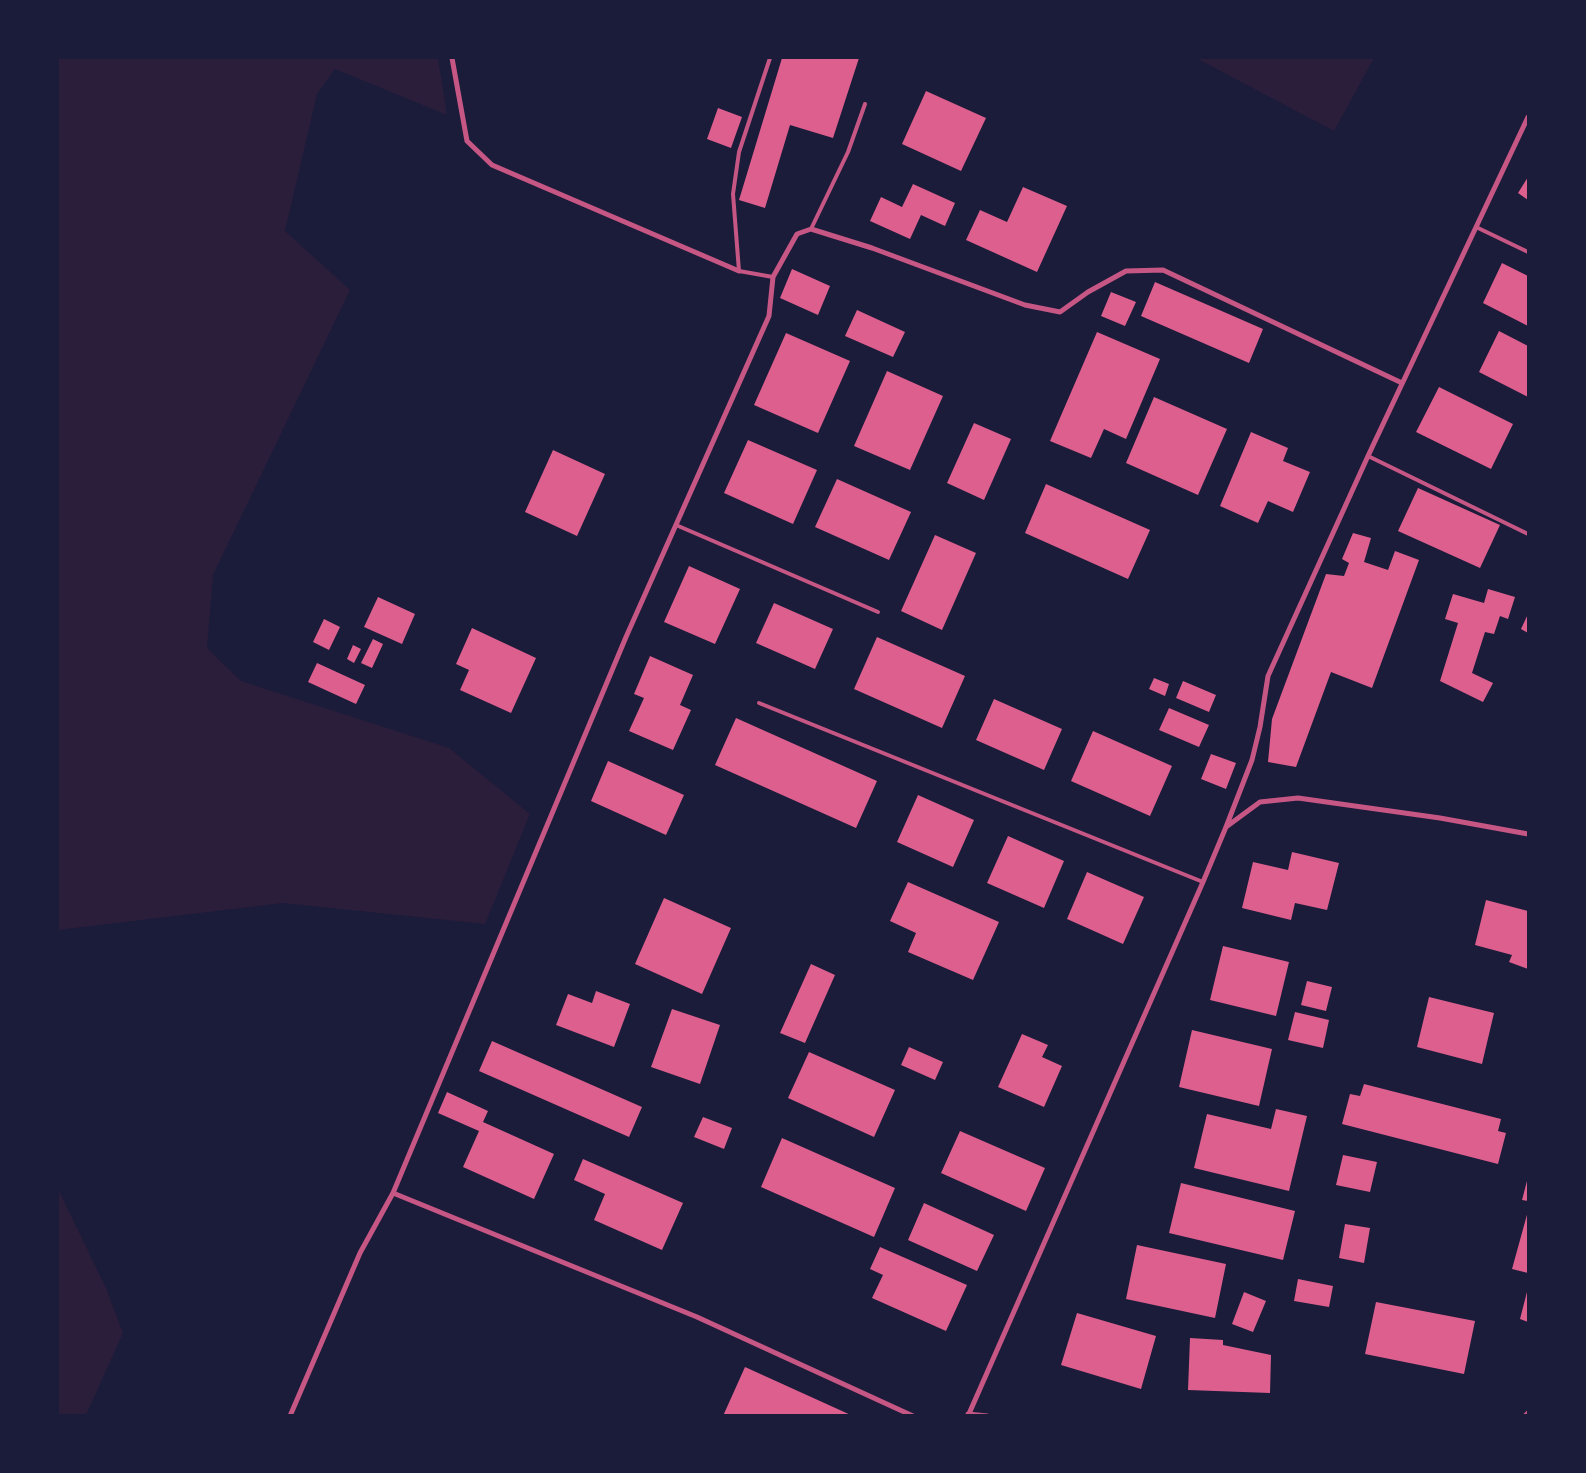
<!DOCTYPE html>
<html>
<head>
<meta charset="utf-8">
<style>
  body { margin:0 }
  #map { position:relative; width:1586px; height:1473px; overflow:hidden; background:#1b1b3a; font-family:"Golos Text",sans-serif }
  canvas { display:block }
  .frame { position:absolute; inset:0; border:59px solid #1b1b3a; pointer-events:none }
</style>
</head>
<body>
<div id="map">
<canvas width="1586" height="1473"></canvas>
<div class="frame"></div>
</div>
<script>
const c = document.querySelector('canvas').getContext('2d');
c.lineJoin = 'round';
function fill(path, color) { c.fillStyle = color; c.fill(path, 'evenodd'); }
const poly = rows => new Path2D(rows.map(r => 'M' + r).join(''));
function stroke(path, color, width, dash) { c.strokeStyle = color; c.lineWidth = width; c.lineCap = dash ? 'butt' : 'round'; c.setLineDash(dash || []); c.stroke(path); }
fill(poly([
  [58,58,438,58,447,115,335,69,317,94,285,231,350,290,213,575,207,648,241,681,449,748,530,814,485,924,283,903,58,930],
  [1196,58,1374,58,1334,131],
  [58,1189,106,1288,123,1333,86,1415,58,1415]
]), '#2a1e3b');
fill(poly([
  [782,58,859,58,833,138,790,125,765,208,739,200],
  [926,91,986,118,961,171,902,144],
  [718,108,742,117,731,148,707,139],
  [1528,177,1528,200,1518,193],
  [913,184,955,203,945,226,921,215,910,239,870,221,881,197,902,207],
  [1023,187,1067,206,1037,272,966,240,980,210,1007,222],
  [1502,263,1528,276,1528,326,1483,303],
  [792,269,830,286,818,315,780,298],
  [1155,282,1263,329,1249,363,1141,316],
  [1111,292,1136,302,1125,326,1101,316],
  [857,310,905,332,893,357,845,336],
  [1499,331,1528,346,1528,397,1479,372],
  [1097,332,1160,359,1126,439,1104,429,1091,458,1050,441],
  [786,333,850,361,818,433,754,405],
  [887,371,943,396,910,470,854,446],
  [1439,387,1513,424,1491,469,1416,432],
  [1154,397,1227,429,1198,495,1126,463],
  [974,423,1011,439,984,500,947,483],
  [1251,432,1288,448,1283,461,1310,472,1293,512,1268,501,1258,523,1220,506],
  [748,440,817,470,793,524,724,493],
  [553,450,605,474,577,536,525,512],
  [837,479,911,512,889,560,815,527],
  [1046,484,1150,530,1128,579,1025,533],
  [1418,488,1500,525,1480,568,1398,531],
  [1353,533,1371,538,1364,562,1388,570,1395,551,1419,560,1372,688,1331,672,1296,767,1268,762,1272,719,1326,574,1344,576,1349,563,1342,559],
  [935,535,976,553,942,630,901,611],
  [689,566,740,589,715,644,664,622],
  [1488,589,1515,597,1508,619,1500,616,1494,634,1485,632,1472,673,1493,683,1483,702,1440,681,1458,623,1445,619,1453,594,1484,603],
  [378,597,415,614,402,644,364,627],
  [774,603,833,629,815,669,756,643],
  [1528,614,1528,633,1521,629],
  [324,619,340,627,329,650,313,642],
  [472,628,536,658,511,713,460,690,469,670,456,664],
  [877,637,965,676,942,728,854,689],
  [373,639,383,644,372,668,361,663],
  [353,645,361,649,354,663,347,659],
  [650,656,693,675,680,705,691,710,673,750,629,731,644,698,634,694],
  [317,663,365,685,356,704,308,682],
  [1154,678,1169,684,1165,696,1149,689],
  [1183,681,1216,695,1209,712,1176,698],
  [994,699,1062,729,1044,770,976,740],
  [1169,708,1209,725,1199,747,1159,730],
  [736,718,877,781,856,828,715,765],
  [1093,731,1172,766,1150,816,1071,781],
  [1211,754,1236,763,1226,789,1201,779],
  [608,761,684,795,666,835,591,801],
  [918,795,974,820,953,867,897,842],
  [1008,836,1064,861,1044,908,987,883],
  [1292,852,1339,863,1327,910,1295,903,1291,920,1242,908,1253,862,1288,870],
  [1087,872,1144,897,1123,944,1067,919],
  [908,882,999,922,973,980,908,952,916,933,890,921],
  [664,898,731,928,702,994,635,964],
  [1486,900,1528,911,1528,969,1509,962,1512,955,1475,945],
  [1223,946,1289,962,1276,1016,1210,1000],
  [811,964,835,975,805,1043,780,1033],
  [1307,981,1332,987,1326,1011,1301,1005],
  [596,991,630,1004,614,1047,556,1025,568,994,592,1003],
  [1429,997,1494,1013,1482,1064,1417,1047],
  [672,1009,720,1025,700,1084,651,1067],
  [1295,1012,1329,1020,1323,1048,1288,1040],
  [1192,1030,1272,1049,1259,1106,1179,1087],
  [1022,1034,1048,1045,1042,1057,1062,1066,1044,1107,998,1087],
  [492,1041,642,1107,629,1137,479,1071],
  [909,1047,943,1062,935,1080,901,1065],
  [809,1052,895,1090,874,1137,788,1098],
  [1364,1084,1501,1119,1498,1131,1506,1133,1498,1164,1342,1124,1350,1094,1360,1096],
  [447,1092,488,1111,483,1122,554,1154,534,1199,463,1167,479,1131,438,1113],
  [1276,1109,1307,1116,1289,1191,1194,1168,1207,1114,1271,1129],
  [703,1117,732,1128,724,1149,694,1137],
  [960,1131,1045,1168,1026,1211,941,1173],
  [782,1138,895,1188,874,1237,761,1187],
  [1343,1155,1377,1162,1370,1192,1336,1185],
  [583,1159,683,1203,662,1250,594,1220,605,1194,574,1180],
  [1528,1177,1528,1201,1522,1200],
  [1181,1183,1295,1211,1283,1260,1169,1233],
  [924,1203,994,1235,977,1271,908,1240],
  [1528,1211,1528,1273,1512,1269],
  [1345,1224,1370,1228,1364,1263,1339,1258],
  [1137,1245,1226,1264,1215,1318,1126,1299],
  [880,1247,967,1285,946,1331,872,1298,883,1275,870,1269],
  [1298,1279,1333,1286,1329,1307,1294,1301],
  [1528,1288,1528,1322,1520,1319],
  [1244,1292,1266,1301,1253,1332,1232,1324],
  [1376,1302,1475,1321,1464,1374,1365,1354],
  [1077,1313,1156,1336,1141,1389,1061,1365],
  [1190,1338,1223,1340,1223,1345,1271,1355,1270,1393,1188,1390],
  [745,1367,853,1416,723,1416]
]), '#dd5f8e');
stroke(poly([
  [770,58,739,152,733,194,739,271,773,277],
  [1476,227,1528,252],
  [811,229,848,152,865,104],
  [1368,456,1528,534],
  [676,525,878,612],
  [759,703,1203,882]
]), '#c65784', 4);
stroke(poly([
  [452,58,467,141,492,165,739,271],
  [1226,827,1260,802,1298,798,1440,818,1528,834],
  [968,1414,987,1416],
  [290,1416,360,1253,393,1193],
  [913,1416,697,1317,393,1193,626,637,769,316,773,277,797,234,811,229,872,248,1025,305,1060,312,1088,292,1126,271,1163,270,1402,383],
  [968,1416,1203,882,1226,827,1252,760,1260,727,1268,676,1368,456,1528,117],
  [1525,1416,1528,1413]
]), '#c65784', 5);
</script>
</body>
</html>
